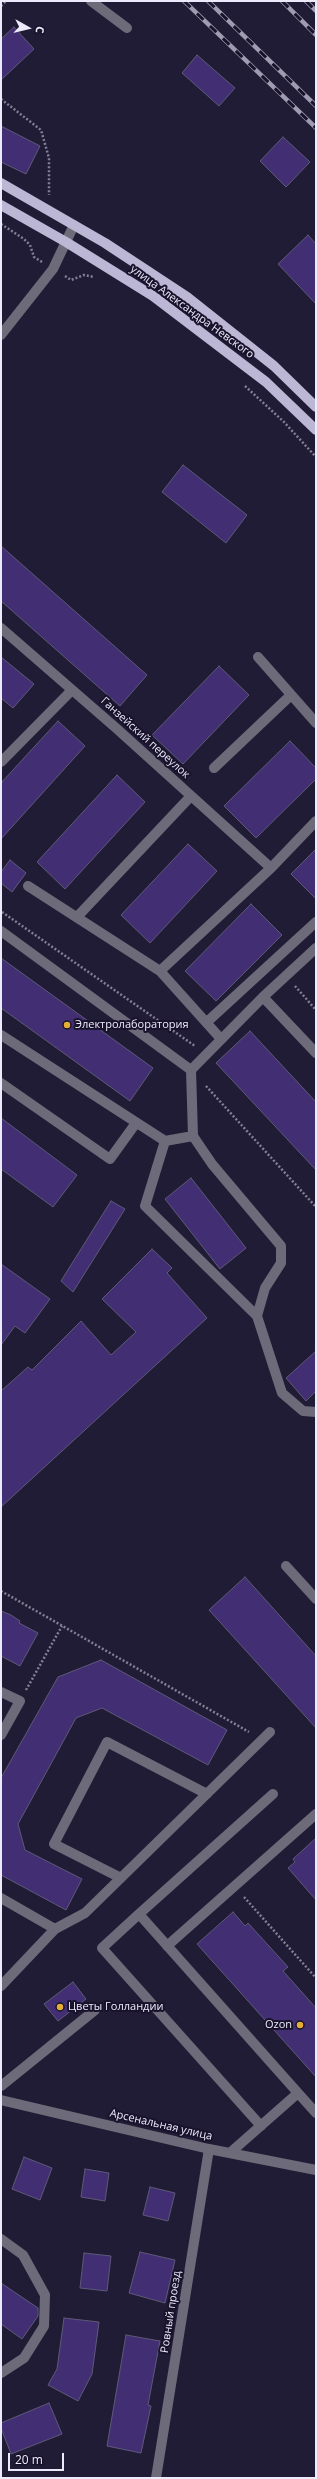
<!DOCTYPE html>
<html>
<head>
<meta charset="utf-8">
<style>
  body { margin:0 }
  #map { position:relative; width:317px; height:2479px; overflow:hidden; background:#211c35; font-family:"Open Sans",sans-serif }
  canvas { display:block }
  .frame { position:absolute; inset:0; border:2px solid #edeafc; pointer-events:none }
  .north { position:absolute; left:8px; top:8px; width:40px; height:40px; -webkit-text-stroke:3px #18122b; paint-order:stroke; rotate:98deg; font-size:11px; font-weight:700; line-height:16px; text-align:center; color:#edeafc }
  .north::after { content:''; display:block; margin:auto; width:14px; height:18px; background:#edeafc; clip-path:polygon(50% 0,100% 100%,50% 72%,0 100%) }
  .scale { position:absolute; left:8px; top:2453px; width:56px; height:18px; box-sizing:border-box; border:2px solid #edeafc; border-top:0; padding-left:5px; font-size:12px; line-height:14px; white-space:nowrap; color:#edeafc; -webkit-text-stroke:3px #18122b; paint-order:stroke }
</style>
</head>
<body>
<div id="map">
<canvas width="317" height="2479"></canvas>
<div class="frame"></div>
<div class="north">С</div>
<div class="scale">20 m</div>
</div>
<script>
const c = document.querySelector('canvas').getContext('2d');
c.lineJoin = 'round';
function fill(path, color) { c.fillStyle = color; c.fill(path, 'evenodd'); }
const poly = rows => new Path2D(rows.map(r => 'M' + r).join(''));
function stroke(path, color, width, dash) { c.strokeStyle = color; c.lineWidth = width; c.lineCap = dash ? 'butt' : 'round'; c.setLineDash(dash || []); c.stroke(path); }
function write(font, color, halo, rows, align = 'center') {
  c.font = font + ' "Open Sans",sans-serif'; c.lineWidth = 4; c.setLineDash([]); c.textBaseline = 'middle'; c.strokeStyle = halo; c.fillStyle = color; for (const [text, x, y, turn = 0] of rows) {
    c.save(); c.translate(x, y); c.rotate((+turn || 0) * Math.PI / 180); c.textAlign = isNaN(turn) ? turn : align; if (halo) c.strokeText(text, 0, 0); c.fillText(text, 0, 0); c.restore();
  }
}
const building = poly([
  [14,27,34,49,1,80,1,39,14,27],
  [197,55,235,88,219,106,182,73,197,55],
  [1,126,40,146,26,174,1,162,1,126],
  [283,137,310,162,286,187,260,161,283,137],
  [308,235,316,244,316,304,278,264,308,235],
  [183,465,247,515,226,543,162,492,183,465],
  [1,546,147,675,120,706,1,601,1,546],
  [1,657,34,684,13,708,1,698,1,657],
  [219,666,249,695,183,764,152,735,219,666],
  [58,721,85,746,1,839,1,783,58,721],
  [290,741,316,768,316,779,256,838,224,806,290,741],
  [117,775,145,802,65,889,37,862,117,775],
  [188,844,217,871,150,943,121,915,188,844],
  [316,849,316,899,291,874,316,849],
  [10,860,26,873,12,892,1,883,1,872,10,860],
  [251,904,282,935,216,1001,185,971,251,904],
  [1,958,153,1068,130,1101,1,1008,1,958],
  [250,1031,316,1102,316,1170,216,1063,250,1031],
  [1,1118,77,1175,53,1207,1,1169,1,1118],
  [191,1178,246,1248,220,1269,165,1199,191,1178],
  [111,1201,125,1209,73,1292,61,1281,111,1201],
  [152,1249,172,1268,167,1273,207,1318,1,1507,1,1391,28,1367,32,1370,81,1321,111,1355,136,1332,102,1299,152,1249],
  [1,1264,50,1299,25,1333,15,1326,1,1345,1,1264],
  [316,1351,316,1391,306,1401,286,1378,316,1351],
  [245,1577,316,1656,316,1728,209,1610,245,1577],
  [1,1611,11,1615,20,1621,19,1623,38,1633,20,1666,1,1656,1,1611],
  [101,1660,227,1730,208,1765,102,1708,76,1718,18,1824,25,1850,82,1879,66,1910,1,1875,1,1778,58,1677,101,1660],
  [316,1838,316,1900,288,1868,295,1862,293,1859,316,1838],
  [233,1912,245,1926,248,1923,288,1967,283,1971,316,2008,316,2077,197,1944,233,1912],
  [73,1982,86,1999,58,2021,44,2004,73,1982],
  [24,2157,52,2168,40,2200,12,2189,24,2157],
  [85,2169,109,2173,105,2201,81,2197,85,2169],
  [150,2187,175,2193,168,2221,143,2215,150,2187],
  [140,2252,175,2260,165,2303,129,2293,140,2252],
  [84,2253,111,2256,107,2291,80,2288,84,2253],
  [1,2283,38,2308,38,2316,22,2339,1,2324,1,2283],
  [64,2318,99,2322,92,2374,78,2401,48,2385,57,2369,64,2318],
  [126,2335,160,2341,148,2405,151,2406,141,2453,107,2446,126,2335],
  [49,2403,62,2434,11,2454,1,2428,1,2423,49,2403]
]);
fill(building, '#422f73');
stroke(building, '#5f5978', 1);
stroke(poly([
  [1,6,6,1],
  [1,99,41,130,49,158,49,195],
  [1,224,24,239,30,245,34,257,42,262],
  [65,276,71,280,84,275,94,277],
  [245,386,284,422,316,457],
  [2,912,195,1046],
  [295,986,316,1010],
  [206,1086,316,1207],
  [1,1591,249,1732],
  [26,1690,62,1626],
  [244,1897,316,1978]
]), '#837f94', 2.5, [2, 2]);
stroke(poly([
  [91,1,127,28],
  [1,335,53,269,74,225],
  [1,628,116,728,271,868],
  [258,657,316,723],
  [1,762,72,690],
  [214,768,291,695],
  [28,886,160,971],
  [77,917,191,796],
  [1,931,191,1070],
  [263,997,316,1053],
  [207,1022,316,922],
  [1,1035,165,1141],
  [221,1039,160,971,271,868,316,821],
  [1,1083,110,1159,136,1123],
  [193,1136,212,1164,281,1246,281,1263,265,1288,257,1316,282,1393,303,1411,316,1412],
  [257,1316,145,1206,165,1141,193,1136,191,1070,263,997,316,948],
  [286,1566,316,1599],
  [1,1692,20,1701,1,1735],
  [121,1878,54,1844,107,1742,207,1794],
  [1,1898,55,1929],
  [139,1914,102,1948,261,2126],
  [167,1946,316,1814],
  [1,1986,55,1929,85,1913,270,1732],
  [1,2086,95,2010],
  [298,2093,316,2113],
  [1,2100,209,2149,316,2170],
  [231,2152,298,2093,139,1914,273,1794],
  [1,2239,23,2255,45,2295,44,2326,24,2358,1,2373],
  [156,2478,209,2149]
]), '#6d6b79', 10);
stroke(poly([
  [1,183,105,243,187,297,274,366,316,407],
  [1,205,66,242,153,296,266,382,316,430]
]), '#bcb7d4', 10);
const rail = poly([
  [184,1,316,128],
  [208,1,316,106],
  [282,1,316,35],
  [306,1,316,11]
]);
stroke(rail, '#9f9bb0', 4.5);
stroke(rail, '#18122b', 3, [9]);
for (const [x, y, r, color] of [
  [67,1025,4,"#e4ad35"],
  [60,2007,4,"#e4ad35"],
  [300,2025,4,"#e4ad35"]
]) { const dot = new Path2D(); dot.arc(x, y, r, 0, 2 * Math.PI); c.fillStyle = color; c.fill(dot); stroke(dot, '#18122b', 1.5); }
write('11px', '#edeafc', '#18122b', [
  ["улица Александра Невского",192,312,36],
  ["Ганзейский переулок",145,738,42],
  ["Арсенальная улица",161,2125,13],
  ["Ровный проезд",171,2312,-81]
]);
write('11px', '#edeafc', '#18122b', [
  ["Электролаборатория",75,1025],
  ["Цветы Голландии",68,2007],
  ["Ozon",292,2025,"right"]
], 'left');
</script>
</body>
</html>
